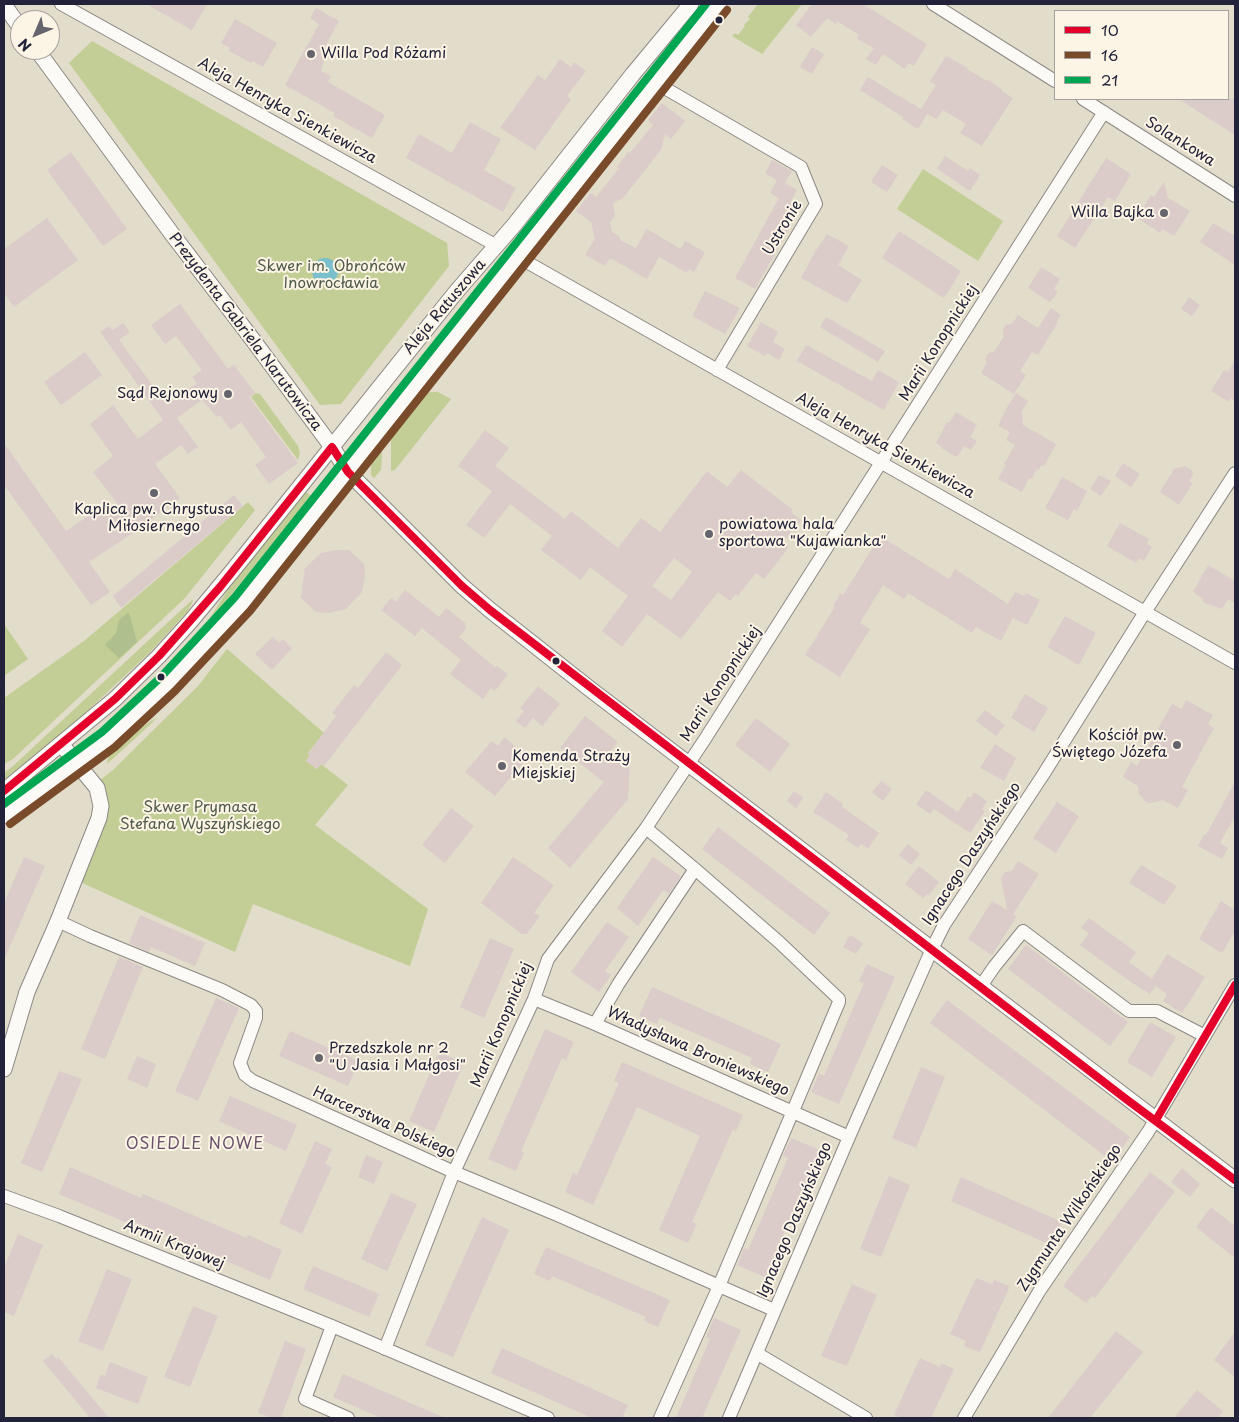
<!DOCTYPE html>
<html>
<head>
<meta charset="utf-8">
<style>
  body { margin:0 }
  #map { position:relative; width:1239px; height:1422px; overflow:hidden; background:#e2dcca; font-family:"Playpen Sans",sans-serif }
  canvas { display:block }
  .frame { position:absolute; inset:0; border:5px solid #22223b; pointer-events:none }
  .legend { position:absolute; left:1054px; top:10px; width:175px; height:90px; box-sizing:border-box; background:#fcf5e5; border:1px solid #a5a1a1; margin:0; padding:6px 9px; list-style:none; font-size:15px; color:#22223b }
  .legend li { display:flex; align-items:center; gap:10px; height:25px }
  .legend b { width:25px; border:1px solid #a5a1a1 }
  .north { position:absolute; left:10px; top:10px; width:50px; height:50px; box-sizing:border-box; background:#fcf5e5; border:1px solid #a5a1a1; border-radius:50%; rotate:225deg; font-size:14px; font-weight:700; line-height:20px; text-align:center; color:#22223b }
  .north::after { content:''; display:block; margin:auto; width:18px; height:22px; background:#65636d; clip-path:polygon(50% 0,100% 100%,50% 72%,0 100%) }
</style>
</head>
<body>
<div id="map">
<canvas width="1239" height="1422"></canvas>
<div class="frame"></div>
<ul class="legend">
<li><b style="height:6px;background:#e4002b"></b>10</li>
<li><b style="height:6px;background:#7a4b2a"></b>16</li>
<li><b style="height:6px;background:#00a651"></b>21</li>
</ul>
<div class="north">N</div>
</div>
<script>
const c = document.querySelector('canvas').getContext('2d');
c.lineJoin = 'round';
function fill(path, color) { c.fillStyle = color; c.fill(path, 'evenodd'); }
const poly = rows => new Path2D(rows.map(r => 'M' + r).join(''));
function stroke(path, color, width, dash) { c.strokeStyle = color; c.lineWidth = width; c.lineCap = dash ? 'butt' : 'round'; c.setLineDash(dash || []); c.stroke(path); }
function write(font, color, halo, rows, align = 'center') {
  c.font = font + ' "Playpen Sans",sans-serif'; c.lineWidth = 4; c.setLineDash([]); c.textBaseline = 'middle'; c.strokeStyle = halo; c.fillStyle = color; for (const [text, x, y, turn = 0] of rows) {
    c.save(); c.translate(x, y); c.rotate((+turn || 0) * Math.PI / 180); c.textAlign = isNaN(turn) ? turn : align; if (halo) c.strokeText(text, 0, 0); c.fillText(text, 0, 0); c.restore();
  }
}
fill(poly([
  [758,4,802,4,762,54,732,36,735,33,738,35,745,26,744,25,750,19,748,17],
  [92,41,447,243,449,266,341,404,320,405,69,63],
  [923,169,1003,221,978,261,897,209],
  [430,392,438,392,451,399,395,470,391,471,391,439,388,436,414,401,420,396],
  [256,393,260,394,298,446,300,453,298,460,251,397],
  [379,446,381,448,382,456,381,470,374,478,371,475,371,462,373,454],
  [306,492,311,496,230,596,207,632,123,716,86,746,85,742,151,683,194,639,208,621,229,588],
  [248,502,255,510,185,598,13,759,4,764,4,698,84,641],
  [192,600,193,601,187,612,149,653,80,718,4,781,4,773,13,766],
  [4,624,28,659,4,676],
  [227,649,324,733,308,753,310,755,306,761,317,769,321,764,348,785,315,825,428,909,410,966,253,904,235,952,80,882,99,781,113,770,198,686],
  [157,717,151,724,107,764,109,754,113,747],
  [49,769,53,770,52,772,4,806,4,801]
]), '#c2ce95');
fill(poly([
  [129,612,137,642,119,658,105,645,116,633,119,620]
]), '#afc08e');
fill(poly([
  '312 271a13 13 0 1 1 26 0a13 13 0 1 1-26 0Z'
]), '#7abfcb');
fill(poly([
  [146,4,207,4,192,30],
  [812,4,863,4,927,44,914,66,908,63,905,69,883,54,876,65,866,59,874,48,857,39,859,35,837,21,836,24,827,18,811,37,796,25],
  [316,8,339,21,322,52,324,61,321,71,331,76,328,82,385,115,372,138,333,116,335,113,285,85,319,24,310,18],
  [235,19,277,43,263,67,253,61,251,63,229,51,230,48,221,43],
  [812,47,824,54,812,74,800,67],
  [946,56,968,68,967,69,987,81,988,80,1002,89,1002,91,1013,98,982,146,960,133,966,124,943,110,937,119,927,114,918,129,902,119,903,117,860,90,868,77,912,104,912,103,921,109,936,85,930,81],
  [560,59,571,67,574,62,586,71,567,96,571,99,535,150,500,128,538,75,545,80],
  [1179,99,1235,99,1235,135,1211,120],
  [662,103,685,121,671,139,665,134,661,150,623,198,613,203,615,215,610,222,612,232,619,236,620,240,636,248,647,229,681,249,685,241,705,252,694,272,689,269,687,273,659,257,647,279,610,258,605,266,585,255,595,239,591,222,576,211,591,193,596,197,619,168,617,167,628,152,630,153,653,125,648,120],
  [470,122,501,139,484,170,516,188,503,212,406,158,419,134,452,153],
  [71,152,127,229,103,246,47,170],
  [945,156,968,171,970,168,980,175,970,191,937,169],
  [1106,158,1131,174,1115,201,1108,197,1075,248,1057,236],
  [772,160,792,171,785,183,797,190,790,203,800,209,755,289,735,278,779,198,770,193,777,180,765,173],
  [882,165,898,175,887,192,871,182],
  [1164,182,1168,198,1190,211,1174,236,1162,229,1160,233,1137,218,1151,195,1154,197],
  [47,218,78,260,14,307,4,293,4,249],
  [1213,223,1235,236,1235,265,1200,242],
  [899,231,961,271,944,298,882,258],
  [827,234,849,246,838,265,862,280,847,303,801,278,815,252],
  [1041,267,1060,279,1054,289,1058,292,1050,302,1028,288],
  [705,291,740,308,725,334,692,316],
  [1189,297,1200,305,1192,316,1181,309],
  [180,304,228,369,234,365,255,393,249,397,298,463,269,484,255,465,266,457,241,422,231,430,220,415,217,417,202,400,177,418,198,447,188,454,181,445,155,464,180,498,130,535,89,562,110,592,91,605,4,485,4,443,66,531,94,512,98,517,117,503,93,472,113,456,90,424,113,405,138,439,163,420,100,332,109,326,113,330,123,323,130,332,119,340,167,405,197,383,192,377,202,370,176,336,165,344,151,325],
  [1051,308,1061,315,1057,321,1058,322,1038,355,1032,352,1020,371,1026,375,1014,394,981,373,987,362,985,359,989,353,994,352,1004,336,1003,330,1006,325,1012,324,1018,315,1038,328],
  [826,317,885,351,878,362,820,327],
  [761,322,778,332,773,342,785,349,779,360,767,353,765,356,747,346],
  [806,345,872,381,878,370,899,382,884,410,797,361],
  [85,352,102,375,61,405,44,382],
  [1235,360,1235,401,1231,398,1229,402,1211,391,1224,370,1228,372],
  [1016,393,1028,401,1022,411,1023,425,1056,444,1044,466,1041,465,1039,470,1037,469,1031,479,1029,478,1022,492,998,479,1006,465,1004,464,1015,445,1006,440,1010,432,998,426,1006,409],
  [956,412,977,425,970,437,977,441,971,450,964,446,957,457,941,448,942,447,936,443,947,422,949,423],
  [485,430,509,448,495,466,565,519,571,511,618,548,641,518,660,532,707,471,727,487,741,470,793,510,791,512,801,520,783,542,789,547,764,579,756,573,738,596,736,594,730,601,718,592,681,639,647,614,622,647,602,631,628,596,590,567,581,580,541,550,552,536,510,504,484,538,466,525,492,491,458,466],
  [674,558,692,572,671,600,652,586],
  [1123,463,1140,474,1131,487,1115,476],
  [1185,466,1192,470,1193,475,1189,481,1193,483,1179,505,1160,492,1174,469],
  [1099,475,1111,481,1101,496,1090,489],
  [1062,477,1087,491,1077,511,1074,509,1068,520,1045,508],
  [234,495,243,506,121,608,113,596],
  [1120,523,1149,539,1147,544,1152,547,1144,561,1139,558,1136,563,1107,546],
  [880,536,949,579,955,569,1008,604,1015,592,1024,596,1026,593,1040,600,1027,625,1013,618,1001,641,976,627,972,633,908,593,904,599,883,585,860,623,870,629,840,677,805,655,835,607,833,606,841,593,843,595],
  [336,550,349,550,364,564,365,577,362,592,346,609,329,613,316,612,300,597,302,595,302,585,305,572,303,570,321,553],
  [1208,565,1235,581,1235,603,1228,599,1222,609,1203,602,1202,598,1193,592],
  [405,590,439,617,446,608,465,623,466,629,459,637,496,668,497,666,508,674,495,691,491,688,483,699,450,674,461,660,422,628,415,636,381,610,391,598,396,602],
  [1065,616,1096,633,1079,665,1047,647],
  [272,637,279,643,283,639,292,648,272,670,255,654],
  [386,652,402,665,324,766,321,764,317,769,306,761,310,755,308,754,336,716,332,713,354,685,358,688],
  [538,686,560,704,542,726,533,718,525,728,516,721,524,711,520,708],
  [1025,694,1048,708,1034,732,1011,718],
  [1186,700,1213,715,1208,724,1214,728,1182,787,1188,790,1178,808,1163,800,1151,803,1146,802,1139,794,1138,786,1123,777,1131,762,1137,766,1172,704,1182,709],
  [985,710,1005,725,996,736,976,721],
  [585,716,618,742,607,755,630,756,628,799,570,868,548,848,604,782,560,748],
  [756,718,790,744,770,772,735,745],
  [504,737,528,757,495,796,465,772,492,741,498,746],
  [995,744,1016,758,1004,781,980,768],
  [881,781,892,789,883,801,872,792],
  [1235,782,1235,816,1220,843,1228,848,1222,859,1198,846,1204,834,1206,835],
  [926,790,958,812,968,796,971,798,974,792,987,801,982,809,985,811,970,833,934,809,930,814,916,804],
  [794,791,803,798,796,808,787,801],
  [826,792,843,804,842,807,879,833,868,849,861,844,858,848,846,840,849,835,813,812],
  [1057,802,1079,816,1056,853,1033,838],
  [451,808,474,826,445,863,422,845],
  [718,827,830,913,814,935,702,849],
  [908,844,920,854,911,865,899,855],
  [24,857,45,866,4,960,4,903],
  [513,857,554,885,534,913,540,916,527,934,522,934,481,903],
  [653,857,681,876,669,894,663,890,638,926,617,908],
  [1018,861,1039,874,1013,914,1017,916,992,955,968,939,992,901,1007,910,1001,878,1005,872,1012,871],
  [1141,865,1177,886,1164,905,1129,883],
  [919,866,939,882,929,895,927,894,923,898,905,884],
  [1221,901,1235,910,1235,931,1222,953,1199,939],
  [140,915,205,943,195,966,151,947,149,952,129,943],
  [1089,918,1136,952,1129,962,1152,979,1167,954,1205,977,1182,1013,1163,1001,1167,994,1156,986,1150,994,1131,982,1080,945,1089,933,1081,928],
  [607,922,629,937,605,971,611,975,599,992,571,972],
  [850,935,863,943,856,954,843,947],
  [490,938,514,949,484,1018,460,1007],
  [1026,945,1128,1022,1110,1046,1008,969],
  [119,957,143,967,105,1059,81,1049],
  [867,964,895,977,839,1104,811,1092,819,1073,824,1076,864,983,859,981],
  [652,987,781,1044,768,1072,750,1064,752,1058,660,1018,657,1024,639,1016],
  [216,998,239,1008,198,1101,175,1091],
  [947,1000,1130,1137,1113,1162,930,1023],
  [1150,1022,1176,1037,1152,1077,1127,1062],
  [545,1029,574,1042,566,1060,562,1058,521,1151,524,1153,516,1171,488,1159],
  [290,1031,359,1061,348,1086,279,1056],
  [439,1052,464,1063,434,1132,409,1121],
  [137,1056,156,1064,147,1088,127,1079],
  [622,1062,743,1115,736,1131,733,1129,692,1222,697,1224,688,1243,659,1230,700,1136,637,1107,593,1205,565,1192,573,1173,577,1175,619,1083,614,1081],
  [921,1067,945,1077,916,1148,892,1138],
  [59,1071,82,1079,42,1172,21,1163],
  [230,1096,297,1125,286,1151,219,1121],
  [791,1138,820,1150,765,1277,737,1265,744,1248,748,1250,788,1158,783,1156],
  [315,1141,332,1149,325,1164,332,1167,302,1234,279,1223],
  [366,1155,383,1162,374,1184,358,1177],
  [70,1167,141,1198,143,1194,247,1238,248,1235,282,1250,270,1280,133,1221,132,1225,59,1194],
  [1182,1168,1200,1184,1190,1197,1171,1182],
  [1150,1172,1175,1191,1095,1298,1092,1296,1086,1303,1063,1286],
  [889,1176,910,1185,881,1257,860,1249],
  [961,1177,1062,1222,1051,1245,951,1201],
  [391,1193,417,1204,387,1271,361,1259],
  [1211,1207,1235,1226,1235,1258,1196,1227],
  [482,1217,509,1230,453,1357,425,1345],
  [18,1234,43,1245,14,1316,4,1312,4,1268],
  [546,1247,670,1300,658,1327,644,1321,646,1317,552,1276,550,1281,534,1274],
  [313,1266,379,1294,369,1317,303,1289],
  [107,1269,132,1279,103,1351,78,1341],
  [976,1278,992,1284,994,1280,1010,1286,980,1352,964,1346,966,1341,950,1334],
  [852,1284,877,1295,847,1366,821,1356],
  [193,1306,218,1316,190,1387,164,1377],
  [714,1318,741,1330,702,1418,676,1418,710,1339,706,1337],
  [1116,1331,1143,1352,1090,1418,1048,1418],
  [1235,1332,1235,1377,1214,1360],
  [285,1341,306,1349,281,1418,273,1418,258,1413],
  [502,1348,628,1405,622,1418,592,1418,491,1373],
  [52,1354,56,1359,58,1357,109,1418,90,1418,43,1361],
  [920,1358,940,1367,941,1363,954,1369,931,1418,902,1418,894,1415],
  [110,1362,148,1377,138,1404,96,1388,101,1374,105,1376],
  [343,1374,371,1386,445,1418,381,1418,333,1397],
  [1197,1390,1223,1411,1218,1418,1174,1418]
]), '#dbccc9');
const minor = poly([
  [61,4,497,246],
  [933,4,1055,81],
  [656,83,801,167,816,204,717,370],
  [1083,99,1235,196],
  [518,257,1235,663],
  [58,921,90,936,222,990,251,1005,256,1011,256,1018,240,1063,245,1075,253,1081,454,1172,555,1214,774,1310],
  [981,986,994,967,1023,931,1129,1011,1157,1011,1205,1036],
  [534,999,595,1024,849,1137],
  [595,1024,619,983,695,869,646,828],
  [4,1196,59,1216,332,1326,548,1418],
  [332,1326,305,1399,348,1418],
  [385,1349,454,1172,534,999,548,959,646,828,705,739,1104,112],
  [758,1354,866,1418],
  [660,1418,719,1286,839,1002,839,999,779,942,695,869],
  [729,1418,849,1137,932,949,944,925,1043,775,1145,612,1235,473],
  [964,1418,1040,1290,1148,1132,1235,985]
]);
const tertiary = poly([
  [4,5,20,27],
  [37,50,172,234,253,340,332,447,348,472,462,586,490,610,590,689,1235,1180],
  [4,791,115,699,159,656,190,622,234,569,456,292,515,224,633,74,691,4],
  [4,816,108,740,168,684,243,604,719,4],
  [4,1069,27,992,58,921,99,818,101,806,97,788,61,744]
]);
stroke(minor, '#8c8884', 14);
stroke(tertiary, '#8c8884', 17);
stroke(minor, '#fbfaf7', 12);
stroke(tertiary, '#fbfaf7', 15);
stroke(poly([
  [4,791,115,699,159,656,220,587,332,447,348,472,462,586,490,610,1126,1099,1235,1180],
  [1156,1120,1235,985]
]), '#e4002b', 8);
stroke(poly([
  [10,824,115,747,175,691,250,611,727,10]
]), '#7a4b2a', 8);
stroke(poly([
  [4,804,102,732,161,677,235,597,706,4]
]), '#00a651', 8);
for (const [x, y, r, color] of [
  [719,20,4.5,"#22223b"],
  [311,54,5,"#65636d"],
  [1164,213,5,"#65636d"],
  [228,394,5,"#65636d"],
  [154,493,5,"#65636d"],
  [709,534,5,"#65636d"],
  [556,661,4.5,"#22223b"],
  [161,677,4.5,"#22223b"],
  [1177,745,5,"#65636d"],
  [502,766,5,"#65636d"],
  [319,1058,5,"#65636d"]
]) { const dot = new Path2D(); dot.arc(x, y, r, 0, 2 * Math.PI); c.fillStyle = color; c.fill(dot); stroke(dot, '#fcf5e5', 2); }
write('15px', '#22223b', '#fcf5e5', [
  ["Willa Pod Różami",321,54],
  ["Willa Bajka",1154,213,"right"],
  ["Sąd Rejonowy",218,394,"right"],
  ["Kaplica pw. Chrystusa",154,510,"center"],
  ["Miłosiernego",154,527,"center"],
  ["powiatowa hala",719,525],
  ["sportowa \"Kujawianka\"",719,542],
  ["Kościół pw.",1167,736,"right"],
  ["Świętego Józefa",1167,753,"right"],
  ["Komenda Straży",512,757],
  ["Miejskiej",512,774],
  ["Przedszkole nr 2",329,1049],
  ["\"U Jasia i Małgosi\"",329,1066]
], 'left');
write('15px', '#22223b', '#fcf5e5', [
  ["Aleja Henryka Sienkiewicza",287,111,29],
  ["Solankowa",1180,142,32],
  ["Ustronie",783,228,-59],
  ["Aleja Ratuszowa",445,307,-50],
  ["Prezydenta Gabriela Narutowicza",245,332,53],
  ["Marii Konopnickiej",939,343,-58],
  ["Aleja Henryka Sienkiewicza",885,446,29],
  ["Marii Konopnickiej",721,684,-57],
  ["Ignacego Daszyńskiego",972,854,-57],
  ["Marii Konopnickiej",502,1025,-67],
  ["Władysława Broniewskiego",698,1052,24],
  ["Harcerstwa Polskiego",384,1123,24],
  ["Zygmunta Wilkońskiego",1070,1218,-56],
  ["Ignacego Daszyńskiego",795,1220,-67],
  ["Armii Krajowej",174,1245,22]
]);
write('15px', '#515a4b', '#fcf5e5', [
  ["Skwer im. Obrońców",331,267],
  ["Inowrocławia",331,284],
  ["Skwer Prymasa",200,808],
  ["Stefana Wyszyńskiego",200,825]
]);
c.letterSpacing = '1px';
write('16px', '#69516b', '#fcf5e5', [
  ["OSIEDLE NOWE",195,1145]
]);
c.letterSpacing = '0px';
</script>
</body>
</html>
